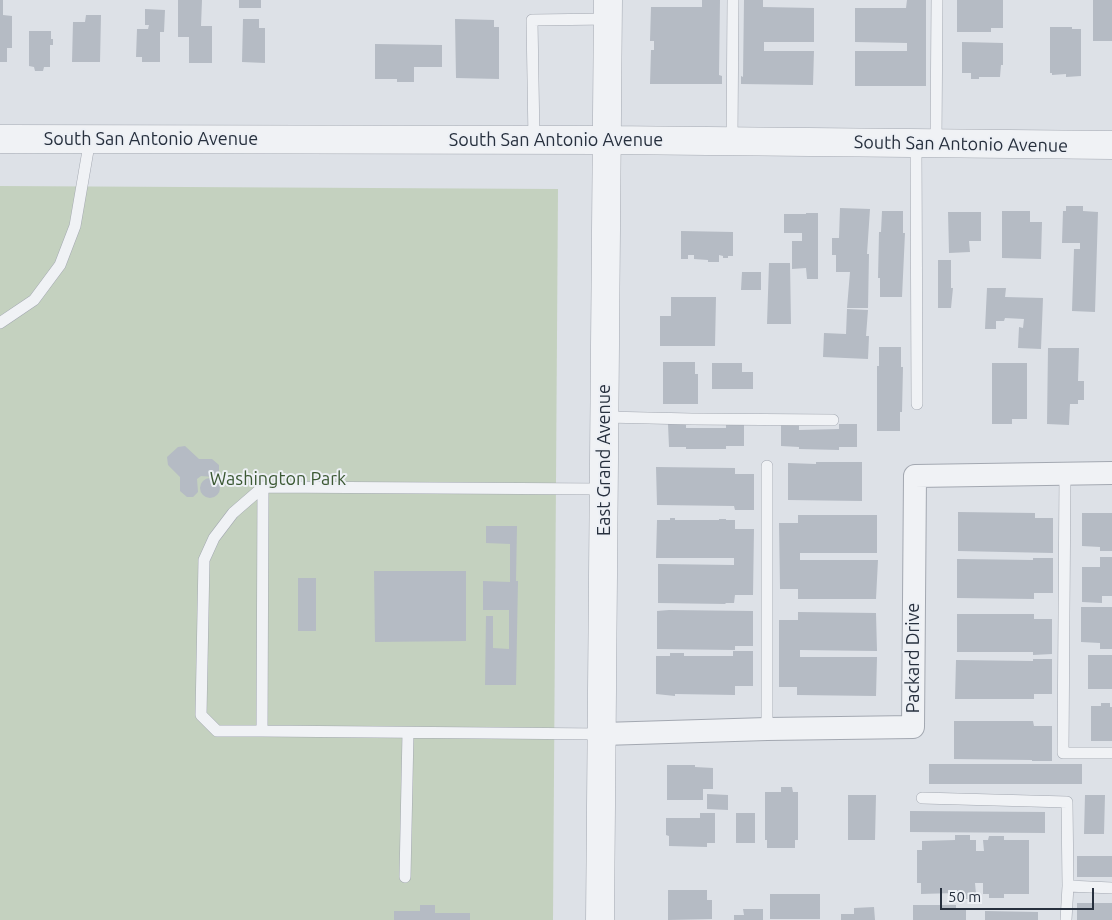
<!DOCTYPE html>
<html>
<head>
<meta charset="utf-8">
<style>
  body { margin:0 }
  #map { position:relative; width:1112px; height:920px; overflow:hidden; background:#dde1e7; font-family:Ubuntu,sans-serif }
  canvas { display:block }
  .scale { position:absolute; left:940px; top:888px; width:154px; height:22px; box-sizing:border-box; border:2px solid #27303e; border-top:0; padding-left:6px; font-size:15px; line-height:18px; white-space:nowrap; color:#27303e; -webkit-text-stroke:4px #edf0f5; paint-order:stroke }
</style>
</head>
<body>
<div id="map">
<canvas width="1112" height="920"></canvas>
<div class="scale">50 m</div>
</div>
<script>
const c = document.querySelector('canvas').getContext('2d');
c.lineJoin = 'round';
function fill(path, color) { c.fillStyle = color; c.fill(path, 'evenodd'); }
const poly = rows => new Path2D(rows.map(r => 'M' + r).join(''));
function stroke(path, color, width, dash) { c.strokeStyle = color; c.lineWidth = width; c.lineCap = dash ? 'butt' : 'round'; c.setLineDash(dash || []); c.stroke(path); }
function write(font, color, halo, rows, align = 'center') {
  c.font = font + ' Ubuntu,sans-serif'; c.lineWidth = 4; c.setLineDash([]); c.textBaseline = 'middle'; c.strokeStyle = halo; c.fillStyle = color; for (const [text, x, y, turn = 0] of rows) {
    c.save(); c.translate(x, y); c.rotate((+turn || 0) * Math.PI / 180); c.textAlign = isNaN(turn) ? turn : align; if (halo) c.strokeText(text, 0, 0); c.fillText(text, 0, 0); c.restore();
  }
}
fill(poly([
  [0,186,558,189,553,920,0,920]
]), '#c4d1bf');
fill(poly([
  [0,0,3,0,3,15,12,16,12,48,7,48,7,62,0,62],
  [178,0,202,0,201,26,212,26,212,63,189,63,189,37,178,37],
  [239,0,261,0,261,8,239,8],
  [702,0,720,0,719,75,722,76,722,84,650,84,651,50,654,50,654,41,650,41,651,7,702,7],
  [744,0,763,0,763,7,814,8,814,42,764,42,764,51,814,51,813,85,741,84,741,76,743,77],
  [907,0,926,0,926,86,855,86,855,51,907,51,907,43,855,42,855,8,906,8],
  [957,0,1003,0,1003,28,991,28,991,32,957,32],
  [1093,0,1112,0,1112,41,1093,41],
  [145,9,165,10,164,32,160,32,160,62,142,62,142,57,136,57,137,29,148,29,149,25,145,25],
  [86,15,101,15,100,62,72,62,73,22,85,22],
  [243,19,259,19,259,28,265,28,265,63,242,62],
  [455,19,494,20,494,27,499,27,499,79,456,78],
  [1050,27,1072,27,1072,29,1081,29,1081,76,1066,77,1066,74,1052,75,1052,73,1050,73],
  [29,31,51,31,51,39,53,39,53,45,50,45,50,67,44,67,43,71,35,71,34,67,29,66],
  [962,42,1003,43,1003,65,1001,65,1000,77,979,77,979,79,971,79,971,73,962,73],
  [375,44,442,45,442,67,414,67,414,82,397,82,397,79,375,79],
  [1066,206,1083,206,1083,211,1098,212,1095,312,1072,311,1074,249,1080,249,1080,243,1062,243,1063,211,1066,211],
  [840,208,870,209,867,254,869,254,868,308,847,308,850,272,836,272,836,255,832,255,832,238,839,238],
  [882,211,903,211,903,233,905,233,902,297,880,297,880,278,878,278,879,232,881,232],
  [1002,211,1030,211,1030,222,1042,222,1041,259,1002,258],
  [948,212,981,212,981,241,969,241,970,252,949,253],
  [806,213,818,213,818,279,807,279,806,268,792,269,792,241,802,241,802,233,784,233,784,214,806,214],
  [681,231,733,232,733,256,728,256,728,258,723,258,723,256,719,255,719,262,708,262,708,260,694,259,694,255,688,255,688,259,681,259],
  [938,260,951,260,951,288,953,288,951,308,938,308],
  [769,263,790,263,791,324,767,324],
  [742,272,761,272,761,290,741,290],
  [987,288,1006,288,1005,297,1043,298,1041,349,1018,348,1019,327,1023,328,1024,319,1005,318,1004,321,996,321,996,329,985,329],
  [671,297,716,297,715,346,660,346,660,316,671,316],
  [847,309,868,310,866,336,869,336,868,359,823,357,824,333,846,334],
  [879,347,901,347,901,367,903,367,902,412,900,412,900,431,877,431,877,366,879,366],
  [1048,348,1079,348,1078,381,1084,381,1084,400,1078,400,1078,404,1070,404,1069,425,1047,424],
  [663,362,695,362,695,374,698,374,698,404,663,404],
  [712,363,742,363,742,372,753,372,753,389,712,389],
  [992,363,1027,363,1027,419,1012,419,1012,424,992,424],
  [668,424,686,424,686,428,726,428,726,424,744,424,744,446,726,446,726,449,686,449,686,447,669,447],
  [781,424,799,424,799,430,839,429,839,424,857,424,857,447,839,447,839,450,799,449,799,447,781,446],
  [185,446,199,459,212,459,219,465,219,471,214,477,201,476,197,479,198,492,193,497,187,497,180,491,180,477,168,465,167,457,178,447],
  [816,462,862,462,862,501,788,500,788,463,816,464],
  [656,467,735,468,735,474,754,474,754,510,735,510,734,506,657,505],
  '200 488a10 10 0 1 1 20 0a10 10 0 1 1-20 0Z',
  [958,512,1035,513,1035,518,1053,518,1053,553,958,551],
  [1082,513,1112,513,1112,551,1100,551,1100,547,1082,546],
  [798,515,877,515,877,553,800,553,800,560,878,560,876,599,798,599,798,589,780,589,779,523,798,523],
  [670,518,675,518,675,520,719,520,719,519,726,519,726,520,735,520,735,529,754,529,753,595,735,595,734,603,725,603,726,604,658,603,658,564,734,565,734,558,656,558,657,520,670,520],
  [486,526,517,526,516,581,518,581,516,685,485,685,486,616,493,616,493,648,509,649,509,610,483,610,483,581,510,582,510,544,486,543],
  [1100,557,1112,557,1112,596,1102,596,1102,603,1082,602,1082,567,1100,567],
  [1033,558,1053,558,1053,593,1034,593,1034,599,957,598,957,559,1033,560],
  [374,571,466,571,466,641,375,642],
  [298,578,316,578,316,631,298,631],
  [1081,607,1112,607,1112,649,1100,649,1100,643,1081,642],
  [669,610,753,611,753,646,735,646,735,650,657,649,657,611],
  [798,612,876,613,877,651,800,650,800,657,877,657,876,696,797,695,797,687,779,687,779,620,798,620],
  [957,614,1034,614,1034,619,1052,619,1052,654,1033,655,1033,652,957,652],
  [733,651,753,651,753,686,735,686,735,695,675,694,675,696,656,694,656,656,670,656,670,653,684,653,684,656,733,656],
  [1088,655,1112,655,1112,689,1088,689],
  [1033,659,1052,659,1052,694,1034,694,1034,699,955,699,956,660,1033,661],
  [1101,703,1110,703,1110,707,1112,707,1112,741,1091,741,1091,706,1101,706],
  [954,721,1033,721,1034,726,1052,726,1052,761,1032,761,1032,760,954,759],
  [929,764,1082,764,1082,784,929,784],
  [667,765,695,765,695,767,713,768,713,789,703,789,703,800,667,800],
  [781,787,792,787,793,792,798,792,798,840,795,840,795,848,767,848,767,840,765,840,765,792,781,792],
  [707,794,728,795,728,810,707,809],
  [848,795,876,795,875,840,848,840],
  [1085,795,1105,795,1104,834,1084,834],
  [910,811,1045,812,1045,833,910,832],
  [700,813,715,813,715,843,707,843,707,847,669,846,669,836,666,835,666,818,700,818],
  [736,813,755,813,755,843,736,843],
  [955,835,970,835,970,840,976,840,976,851,984,851,983,840,988,840,989,836,1004,836,1004,840,1029,840,1029,894,1004,894,1004,898,989,898,989,894,983,894,983,883,975,883,976,894,971,894,970,899,955,899,955,893,921,894,921,883,917,883,917,850,922,850,922,841,955,840],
  [1077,856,1112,856,1112,877,1077,877],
  [668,890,707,890,707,900,712,900,712,919,668,920],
  [770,894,820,894,820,919,770,919],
  [1077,903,1112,903,1112,920,1077,920],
  [420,905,435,905,435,913,470,913,470,920,394,920,394,911,420,911],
  [913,905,956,905,956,909,966,909,966,920,913,920],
  [874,907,875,920,841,920,841,914,854,914,854,908],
  [743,909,763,909,763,920,734,920,734,915,744,915],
  [985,911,1038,912,1038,920,985,920]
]), '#b5bbc4');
const service = poly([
  [534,140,532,20,608,19],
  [732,141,733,0],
  [916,143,917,404],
  [936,143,937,0],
  [0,323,34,300,60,265,75,226,90,139],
  [605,417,692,419,833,420],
  [767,466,767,729],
  [1065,474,1063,753,1112,753],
  [262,731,217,731,201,715,204,560,214,538,233,513,263,487],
  [602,734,262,731,263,487,604,489],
  [922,798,1067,802,1068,886],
  [405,877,408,733],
  [1066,920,1068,886,1112,888]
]);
const minor = poly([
  [603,734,767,729,913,727,915,476,1112,473]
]);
const tertiary = poly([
  [0,139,607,140,1112,145],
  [600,920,608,0]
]);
stroke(service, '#a3a8b1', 12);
stroke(minor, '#a3a8b1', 24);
stroke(tertiary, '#a3a8b1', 29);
stroke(service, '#f0f2f5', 11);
stroke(minor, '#f0f2f5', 22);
stroke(tertiary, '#f0f2f5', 28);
write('18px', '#27303e', '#edf0f5', [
  ["South San Antonio Avenue",151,139],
  ["South San Antonio Avenue",556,140],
  ["South San Antonio Avenue",961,144,1],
  ["East Grand Avenue",604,460,-90],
  ["Packard Drive",913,658,-90]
]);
write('18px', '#3c5934', '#edf0f5', [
  ["Washington Park",278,479]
]);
</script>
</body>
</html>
